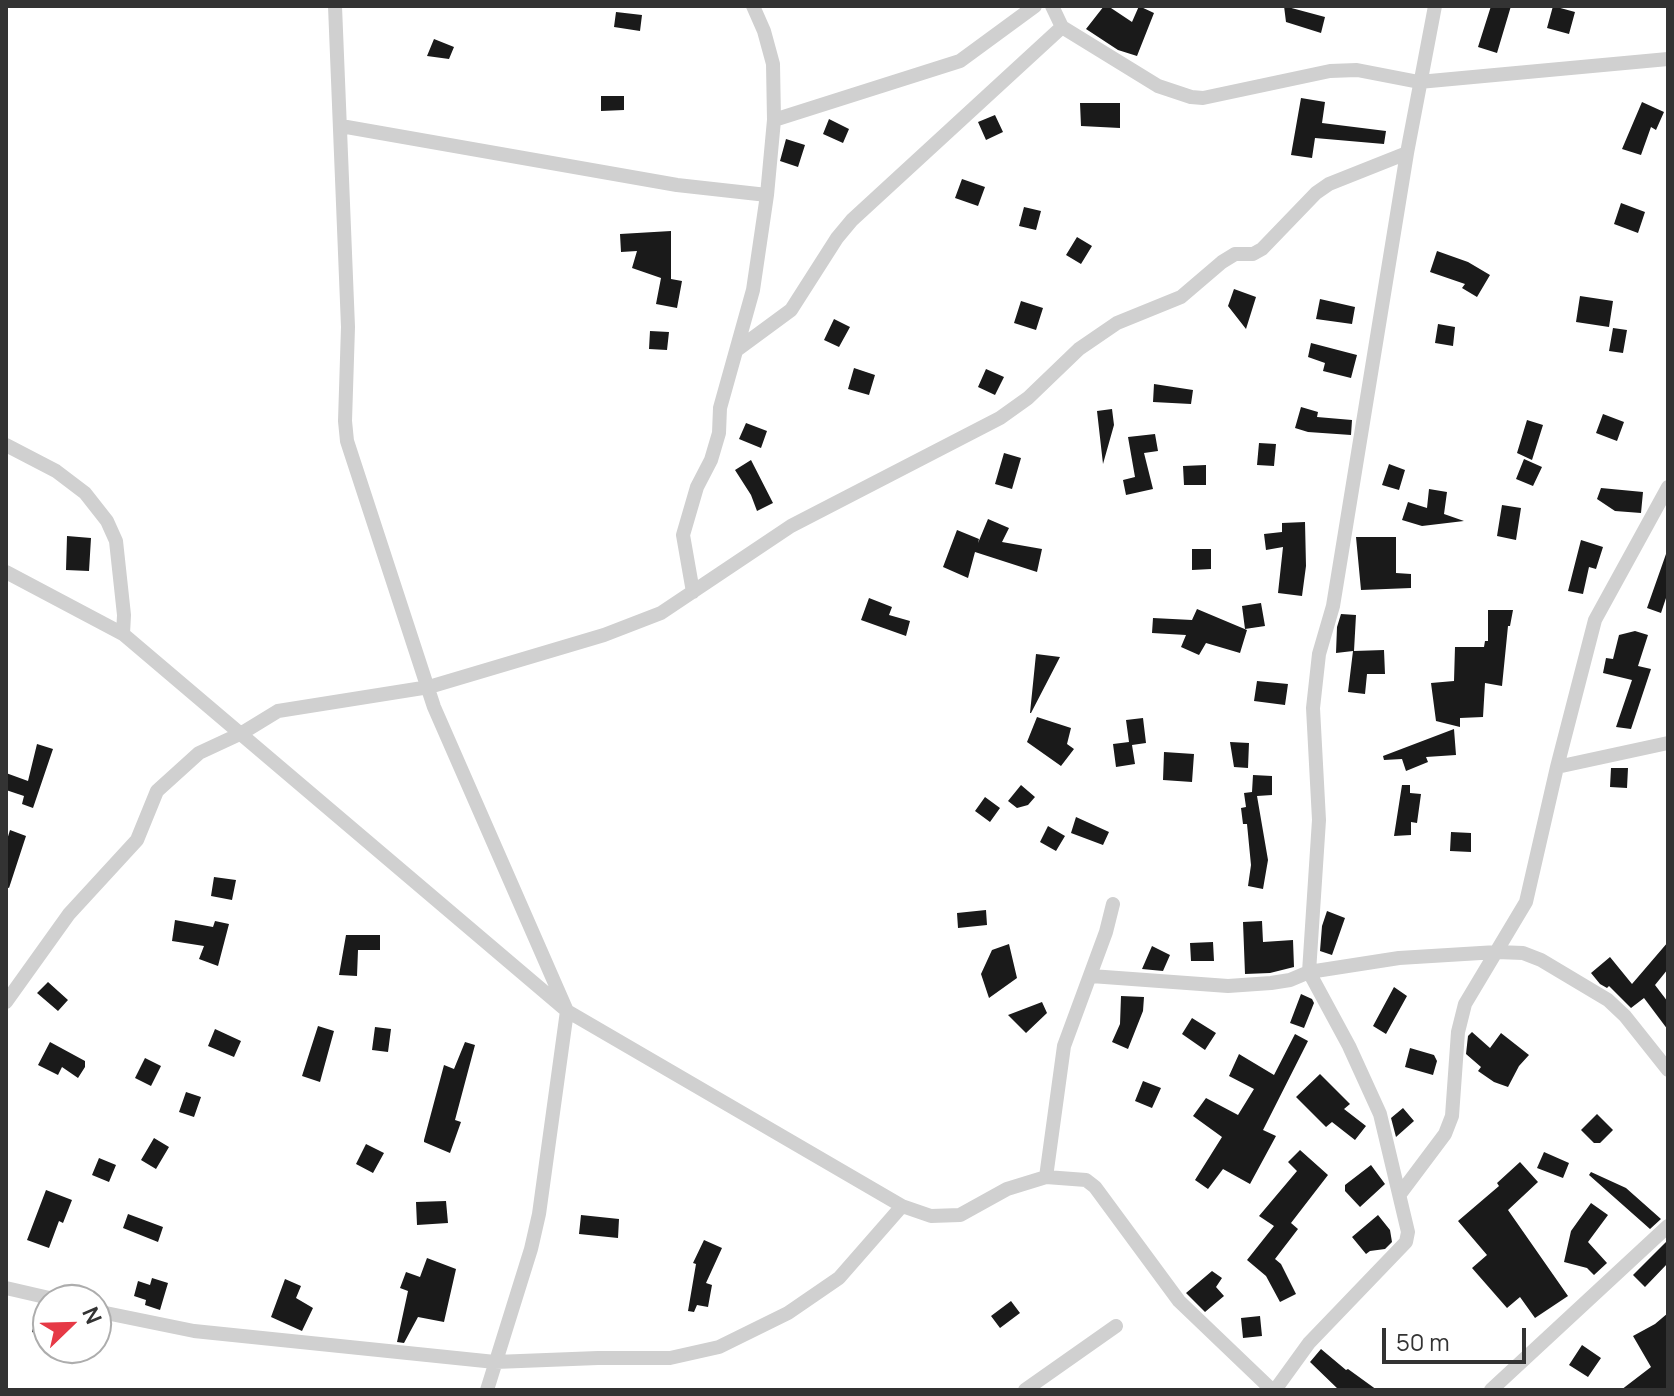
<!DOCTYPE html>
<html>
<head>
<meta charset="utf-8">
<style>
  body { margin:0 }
  #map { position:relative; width:1674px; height:1396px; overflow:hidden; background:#fff; font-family:Manrope,sans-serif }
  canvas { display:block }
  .frame { position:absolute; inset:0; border:8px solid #333; pointer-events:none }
  .north { position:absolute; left:32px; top:1284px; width:80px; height:80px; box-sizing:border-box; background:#fff; border:2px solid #adadad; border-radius:50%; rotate:67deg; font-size:22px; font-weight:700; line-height:32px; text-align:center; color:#333 }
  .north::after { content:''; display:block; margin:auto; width:28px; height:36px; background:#e63946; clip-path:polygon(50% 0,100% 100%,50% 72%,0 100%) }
  .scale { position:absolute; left:1382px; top:1328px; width:144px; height:36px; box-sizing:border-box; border:4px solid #333; border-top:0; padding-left:10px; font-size:24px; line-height:28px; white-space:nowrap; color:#333; -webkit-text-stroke:6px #fff; paint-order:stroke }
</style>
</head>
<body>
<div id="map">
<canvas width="1674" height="1396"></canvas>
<div class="frame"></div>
<div class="north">N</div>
<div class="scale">50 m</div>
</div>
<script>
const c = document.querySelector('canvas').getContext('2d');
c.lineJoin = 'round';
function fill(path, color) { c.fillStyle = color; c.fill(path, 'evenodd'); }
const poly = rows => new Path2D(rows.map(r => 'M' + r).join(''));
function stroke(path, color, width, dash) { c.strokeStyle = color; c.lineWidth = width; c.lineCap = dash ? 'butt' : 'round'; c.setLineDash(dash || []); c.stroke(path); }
fill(poly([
  [1104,6,1108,6,1132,22,1139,6,1154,13,1137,56,1118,50,1086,29],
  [1284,6,1325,17,1321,33,1286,22],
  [1491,6,1511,6,1497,53,1478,47],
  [1553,6,1575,12,1569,34,1547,28],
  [616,12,642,15,640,31,614,27],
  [434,39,454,47,449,59,427,56],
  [601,96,624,96,624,110,601,111],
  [1301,98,1325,102,1322,123,1386,131,1384,144,1315,138,1312,158,1291,155],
  [1642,102,1664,112,1656,130,1651,127,1641,155,1622,149],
  [1080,103,1120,103,1120,128,1081,126],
  [995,115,1003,132,986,140,978,122],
  [829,119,849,129,843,143,823,134],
  [786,139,805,145,798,167,780,161],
  [962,179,985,187,978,206,955,198],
  [1621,203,1645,212,1638,233,1614,224],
  [1024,207,1041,211,1036,230,1019,226],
  [671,231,671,279,682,281,677,308,656,304,661,278,632,268,637,251,621,252,620,234],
  [1077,237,1092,246,1081,264,1066,255],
  [1437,251,1468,262,1490,275,1477,297,1462,288,1465,284,1430,272],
  [1234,289,1256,297,1246,329,1228,306],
  [1580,296,1613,301,1609,327,1576,322],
  [1320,299,1355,307,1352,324,1316,319],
  [1021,301,1043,308,1036,330,1014,323],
  [834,319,850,327,839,347,824,340],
  [1438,324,1455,327,1453,346,1435,343],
  [1613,328,1627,330,1623,353,1609,351],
  [650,331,669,332,667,350,649,349],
  [1311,343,1357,355,1351,378,1323,371,1325,363,1308,357],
  [854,368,875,375,869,395,848,389],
  [986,369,1004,377,995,395,978,387],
  [1154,384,1193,390,1191,404,1153,402],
  [1301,407,1318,412,1317,417,1352,420,1351,435,1308,432,1295,428],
  [1112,409,1114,425,1103,464,1097,411],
  [1603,414,1624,422,1617,441,1596,433],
  [1527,420,1543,425,1532,460,1517,453],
  [746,423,767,431,761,448,739,439],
  [1155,434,1158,451,1144,453,1153,489,1126,495,1123,480,1135,477,1128,437],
  [1259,443,1276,444,1274,466,1257,465],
  [1004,453,1021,458,1012,489,995,484],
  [1524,459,1542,467,1533,486,1516,479],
  [751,460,773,503,757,511,751,495,735,470],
  [1389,464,1405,470,1399,490,1382,485],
  [1206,465,1206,485,1184,485,1183,466],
  [1601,488,1643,492,1641,513,1615,511,1597,499],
  [1429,489,1447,492,1444,514,1464,521,1422,526,1402,520,1408,502,1427,508],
  [1502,505,1521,508,1516,540,1497,536],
  [988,519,1009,528,1002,542,1042,549,1037,572,975,552,968,578,943,567,957,530,979,539,978,543],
  [1305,522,1306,566,1302,596,1278,593,1283,547,1266,550,1264,534,1282,532,1282,523],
  [67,536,91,538,89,571,66,570],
  [1356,537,1396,537,1396,573,1411,574,1411,588,1361,590],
  [1581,540,1603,547,1596,569,1589,567,1583,594,1568,591],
  [1192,549,1211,549,1211,569,1192,570],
  [1666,554,1668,554,1668,592,1661,613,1647,608],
  [869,598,892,607,889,615,910,621,906,636,861,620],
  [1261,603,1265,626,1245,629,1242,606],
  [1197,609,1247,630,1240,653,1206,643,1199,655,1181,647,1186,635,1152,633,1153,618,1192,620],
  [1488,610,1513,610,1510,626,1508,626,1502,686,1485,683,1483,717,1460,718,1460,727,1436,721,1431,683,1454,681,1455,647,1484,647,1485,641,1488,641],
  [1341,614,1356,615,1354,651,1384,650,1385,674,1367,674,1365,694,1348,692,1353,651,1336,653,1337,627],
  [1635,631,1648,635,1638,666,1651,669,1631,729,1616,727,1632,680,1603,673,1606,658,1613,659,1619,635],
  [1036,654,1060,657,1031,713,1030,713],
  [1257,681,1288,684,1285,705,1254,701],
  [1037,717,1071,728,1067,744,1074,749,1061,766,1027,742],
  [1143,718,1146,743,1132,745,1135,764,1116,767,1113,744,1129,742,1126,720],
  [1454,729,1456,755,1426,757,1428,762,1406,771,1402,759,1384,760,1383,756],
  [1230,742,1249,743,1248,768,1234,767],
  [37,744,53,749,33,808,22,804,24,796,6,790,6,773,28,781],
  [1164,752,1194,754,1192,782,1163,780],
  [1611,768,1628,768,1627,788,1610,787],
  [1253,775,1272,776,1272,795,1257,796,1268,860,1263,889,1248,886,1251,865,1247,824,1243,824,1241,808,1246,807,1244,793,1252,792],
  [1021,785,1035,797,1028,805,1017,808,1008,801],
  [1402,785,1410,785,1410,793,1421,794,1417,823,1411,822,1411,835,1394,836],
  [985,797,1000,808,990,822,975,811],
  [1076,817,1109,832,1103,845,1071,833],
  [1048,826,1065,836,1056,851,1040,842],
  [10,830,26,836,9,888,6,887,6,843],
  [1451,832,1471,833,1471,852,1450,851],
  [214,877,236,880,232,900,211,896],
  [986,910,987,925,958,928,957,913],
  [1327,911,1345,918,1332,955,1320,951,1322,926],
  [175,920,213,927,215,921,229,924,218,966,199,959,204,946,172,941],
  [1262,921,1263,942,1293,940,1294,967,1270,973,1245,974,1243,922],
  [346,935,380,935,380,950,358,950,357,976,339,975],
  [1213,942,1214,961,1191,961,1190,943],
  [1668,942,1668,969,1655,985,1668,1002,1668,1030,1644,998,1631,1008,1609,986,1607,988,1600,984,1591,973,1610,957,1632,984],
  [1009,944,1017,978,989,998,981,974,992,950],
  [1152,946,1170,955,1163,971,1142,969],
  [48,982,68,1000,58,1011,37,993],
  [1394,987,1407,996,1386,1034,1373,1026],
  [1301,994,1312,999,1314,1003,1304,1028,1290,1023],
  [1121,996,1144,997,1143,1011,1128,1049,1112,1042,1120,1024],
  [1042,1002,1047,1013,1026,1033,1008,1015],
  [1192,1018,1216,1033,1205,1050,1182,1034],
  [318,1026,334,1031,320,1082,302,1076],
  [375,1027,391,1029,388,1052,372,1050],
  [215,1029,241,1041,234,1057,208,1046],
  [1472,1032,1490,1048,1501,1033,1529,1055,1519,1066,1508,1087,1494,1082,1478,1071,1481,1067,1466,1054,1468,1036],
  [1295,1034,1308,1041,1263,1130,1276,1136,1250,1184,1223,1169,1208,1189,1195,1180,1222,1137,1193,1116,1206,1098,1238,1115,1254,1089,1229,1076,1239,1054,1274,1075],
  [50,1042,85,1061,85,1067,78,1078,62,1067,58,1075,38,1065],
  [465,1042,475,1045,455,1120,461,1122,450,1153,424,1142,424,1140,444,1065,454,1069],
  [1410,1048,1434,1055,1437,1061,1433,1075,1405,1067],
  [145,1058,161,1066,151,1086,135,1078],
  [1320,1074,1350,1104,1344,1109,1366,1126,1355,1140,1332,1122,1326,1127,1296,1097],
  [1143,1081,1161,1088,1152,1108,1135,1101],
  [186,1092,201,1097,194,1117,179,1112],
  [1403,1108,1414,1121,1396,1137,1391,1118],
  [1597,1114,1613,1130,1600,1143,1594,1143,1581,1130],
  [154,1138,169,1147,156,1169,141,1160],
  [366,1144,384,1153,373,1173,356,1164],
  [1300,1150,1328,1175,1291,1223,1298,1229,1275,1259,1281,1264,1296,1294,1280,1302,1266,1276,1247,1260,1274,1226,1259,1216,1297,1171,1288,1162],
  [1544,1152,1569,1163,1563,1178,1537,1168],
  [99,1158,116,1165,109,1182,92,1175],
  [1520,1162,1538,1182,1508,1210,1568,1296,1535,1318,1520,1297,1507,1308,1472,1268,1487,1255,1458,1221,1499,1186,1497,1183],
  [1371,1165,1385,1184,1360,1207,1345,1191,1345,1185],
  [1591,1172,1626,1188,1661,1219,1650,1229,1589,1175],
  [46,1190,72,1200,63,1223,59,1221,49,1248,27,1240],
  [446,1201,448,1223,417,1225,416,1202],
  [1591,1203,1608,1215,1588,1242,1607,1263,1594,1275,1587,1268,1564,1262,1571,1231],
  [128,1214,163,1227,158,1242,123,1228],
  [581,1215,619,1219,618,1238,579,1234],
  [1378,1215,1390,1230,1392,1242,1385,1249,1370,1251,1366,1254,1352,1237],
  [704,1240,722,1248,706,1283,712,1285,708,1307,697,1305,694,1312,688,1311,696,1264,693,1263],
  [1668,1240,1668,1263,1645,1287,1633,1275],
  [427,1258,456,1269,444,1322,418,1317,404,1343,397,1342,408,1291,400,1288,406,1272,420,1277],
  [1212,1271,1222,1278,1216,1287,1224,1296,1205,1312,1186,1293],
  [152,1278,168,1283,160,1310,145,1305,146,1300,134,1296,138,1281,150,1285],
  [285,1279,301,1286,296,1298,313,1308,302,1331,271,1317],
  [1011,1301,1020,1313,1000,1328,991,1316],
  [39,1306,48,1308,48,1337,32,1332],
  [1668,1313,1668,1390,1621,1390,1651,1367,1633,1336,1655,1324],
  [1260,1316,1262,1336,1243,1338,1241,1318],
  [1582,1345,1601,1358,1588,1377,1569,1365],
  [1321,1349,1346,1370,1348,1369,1377,1390,1339,1390,1310,1362]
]), '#1a1a1a');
stroke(poly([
  [335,6,348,327,345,421,347,441,434,707,567,1011,539,1214,531,1249,487,1390],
  [1052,6,1062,27,1158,86,1191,97,1203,98,1330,71,1357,70,1419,82,1668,59],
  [774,120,960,61,1035,6],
  [341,126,677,185,767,195],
  [738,349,791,310,837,238,852,220,1062,27],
  [6,445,56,471,85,493,107,521,116,541,124,615,123,634,567,1011,902,1206,931,1216,960,1215,1007,1189,1046,1177,1086,1180,1095,1187,1179,1301,1272,1390],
  [6,572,123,634],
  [693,592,683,535,697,487,711,460,719,433,720,408,753,290,767,195,774,120,773,64,764,31,753,6],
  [1557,767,1668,743],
  [1091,976,1228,986,1271,983,1290,980,1309,972,1399,958,1497,952,1523,953,1541,960,1608,1000,1625,1016,1668,1070],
  [6,1002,69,914,137,840,157,791,199,753,242,733,278,711,429,687,604,635,661,613,791,526,1000,418,1028,398,1079,349,1117,323,1181,297,1222,262,1235,254,1253,254,1262,249,1316,193,1329,184,1407,153],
  [1046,1177,1064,1046,1106,932,1113,904],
  [1400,1194,1445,1134,1452,1116,1458,1032,1465,1004,1526,902,1557,767,1595,620,1668,487],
  [6,1288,58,1300],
  [96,1311,194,1331,495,1362,598,1358,670,1358,719,1347,788,1313,839,1278,902,1206],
  [1025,1390,1116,1326],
  [1275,1390,1309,1343,1406,1242,1408,1232,1380,1114,1349,1046,1309,972,1319,820,1313,708,1319,654,1333,606,1407,153,1435,6],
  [1491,1390,1668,1226]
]), '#d0d0d0', 14);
</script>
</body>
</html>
